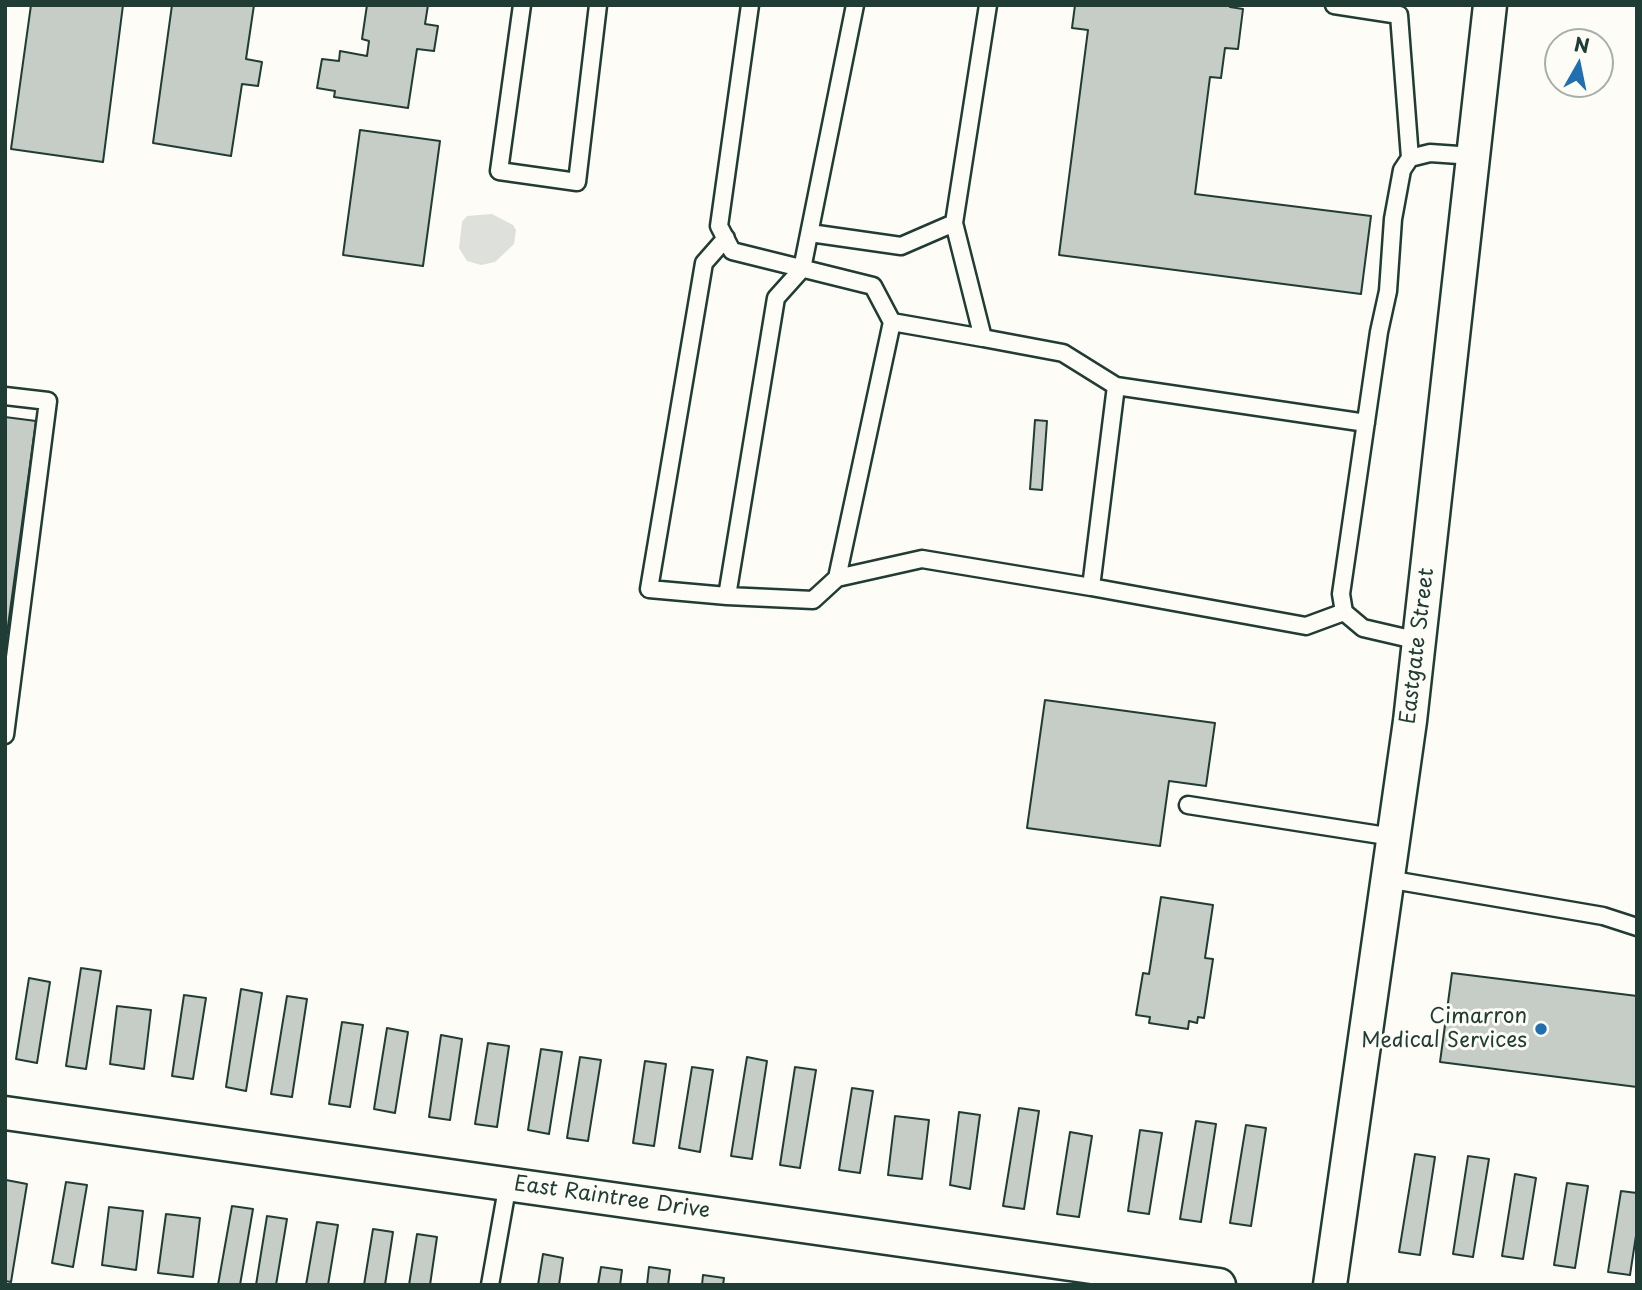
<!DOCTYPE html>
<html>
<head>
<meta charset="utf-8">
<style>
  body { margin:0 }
  #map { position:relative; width:1642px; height:1290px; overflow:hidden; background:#fdfcf7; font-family:"Playpen Sans",sans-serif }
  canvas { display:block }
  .frame { position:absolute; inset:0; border:7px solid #1f3d34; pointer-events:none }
  .north { position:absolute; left:1544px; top:28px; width:70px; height:70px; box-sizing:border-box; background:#fdfcf7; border:2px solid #a4b0a9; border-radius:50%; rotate:9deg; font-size:19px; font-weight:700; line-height:28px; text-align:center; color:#1f3d34 }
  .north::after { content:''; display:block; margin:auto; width:24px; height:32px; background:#1f6fb2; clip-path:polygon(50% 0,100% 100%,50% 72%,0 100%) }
</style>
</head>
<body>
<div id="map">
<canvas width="1642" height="1290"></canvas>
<div class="frame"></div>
<div class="north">N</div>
</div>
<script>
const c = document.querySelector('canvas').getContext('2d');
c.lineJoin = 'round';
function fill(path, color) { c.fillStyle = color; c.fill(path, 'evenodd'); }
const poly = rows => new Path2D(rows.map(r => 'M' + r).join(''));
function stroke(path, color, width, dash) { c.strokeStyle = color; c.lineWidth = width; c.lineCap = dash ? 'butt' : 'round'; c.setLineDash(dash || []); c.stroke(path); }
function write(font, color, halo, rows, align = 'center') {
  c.font = font + ' "Playpen Sans",sans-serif'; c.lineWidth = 6; c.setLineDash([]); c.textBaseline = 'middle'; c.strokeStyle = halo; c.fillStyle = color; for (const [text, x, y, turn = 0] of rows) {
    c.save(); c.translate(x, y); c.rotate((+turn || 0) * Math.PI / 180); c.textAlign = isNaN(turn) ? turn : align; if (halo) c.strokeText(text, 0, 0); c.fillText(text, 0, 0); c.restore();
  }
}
fill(poly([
  [492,214,513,225,516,230,514,244,495,262,481,265,467,261,459,248,462,222,467,216]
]), '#dde0db');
const building = poly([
  [31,5,123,5,103,162,11,149,31,5],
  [172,5,254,5,246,59,262,62,258,86,242,84,231,156,153,143,172,5],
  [367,5,428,5,425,24,438,26,434,51,417,49,408,108,334,97,335,91,317,88,322,59,339,61,340,51,367,56,369,41,362,39,367,5],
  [1075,5,1230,5,1230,7,1243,9,1238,49,1225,48,1221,78,1210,77,1195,194,1371,216,1361,294,1059,255,1088,30,1072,28,1075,5],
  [360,130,440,141,423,266,343,255,360,130],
  [5,417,36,421,5,648,5,417],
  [1035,420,1047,421,1042,490,1030,489,1035,420],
  [1045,700,1215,723,1206,786,1169,781,1160,846,1027,828,1045,700],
  [1161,897,1213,905,1205,958,1213,959,1204,1018,1198,1017,1197,1023,1189,1021,1188,1029,1149,1023,1150,1017,1136,1015,1143,973,1149,974,1161,897],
  [81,968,101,971,86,1069,66,1066,81,968],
  [1452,973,1637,996,1637,1087,1440,1062,1452,973],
  [29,978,50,982,37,1063,16,1059,29,978],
  [241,989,262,993,246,1091,226,1087,241,989],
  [184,995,206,998,193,1079,172,1076,184,995],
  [287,996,307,999,292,1097,271,1094,287,996],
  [117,1006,151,1010,144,1069,110,1064,117,1006],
  [342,1022,363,1025,350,1107,329,1104,342,1022],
  [387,1028,408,1032,395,1113,374,1109,387,1028],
  [441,1035,462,1039,450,1120,429,1117,441,1035],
  [488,1043,509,1046,497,1127,475,1124,488,1043],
  [541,1049,562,1052,549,1134,528,1130,541,1049],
  [580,1057,601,1060,588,1141,567,1138,580,1057],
  [747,1057,767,1061,752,1159,731,1156,747,1057],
  [645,1061,666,1064,654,1146,633,1143,645,1061],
  [692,1067,713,1070,700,1152,679,1148,692,1067],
  [795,1067,816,1070,800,1168,780,1165,795,1067],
  [852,1088,873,1091,860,1173,839,1170,852,1088],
  [1019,1108,1039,1111,1024,1209,1003,1206,1019,1108],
  [959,1112,980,1115,970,1189,950,1185,959,1112],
  [895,1116,929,1120,922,1179,888,1175,895,1116],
  [1196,1121,1216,1124,1201,1222,1180,1219,1196,1121],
  [1246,1125,1266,1128,1251,1226,1230,1223,1246,1125],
  [1140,1130,1162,1133,1149,1214,1128,1211,1140,1130],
  [1070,1132,1092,1136,1079,1217,1057,1214,1070,1132],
  [1415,1154,1435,1157,1420,1255,1399,1252,1415,1154],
  [1468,1156,1489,1159,1473,1257,1453,1254,1468,1156],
  [1515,1174,1536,1178,1523,1259,1502,1256,1515,1174],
  [6,1180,27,1184,11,1282,5,1281,6,1180],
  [66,1182,87,1185,73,1267,52,1263,66,1182],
  [1567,1183,1588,1186,1575,1268,1554,1265,1567,1183],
  [1621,1191,1637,1193,1637,1229,1630,1275,1608,1272,1621,1191],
  [232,1206,253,1209,240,1285,218,1285,232,1206],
  [109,1207,143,1211,136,1270,102,1265,109,1207],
  [166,1214,200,1218,193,1277,158,1273,166,1214],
  [267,1216,287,1219,276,1285,256,1285,267,1216],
  [317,1222,338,1225,328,1285,306,1285,317,1222],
  [373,1229,393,1232,385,1285,364,1285,373,1229],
  [417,1234,437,1237,430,1285,409,1285,417,1234],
  [543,1254,563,1258,559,1285,538,1285,543,1254],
  [601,1267,622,1270,620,1285,598,1285,601,1267],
  [649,1267,670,1270,668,1285,647,1285,649,1267],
  [703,1275,724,1278,723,1285,702,1285,703,1275]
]);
fill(building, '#c6cdc7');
stroke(building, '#1f3d34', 2);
const service = poly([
  [522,5,499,171,577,182,598,5],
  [750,5,719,226,732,251,873,286,892,322,983,338],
  [988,5,954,223,983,338,1063,353,1116,386,1366,423],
  [1334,5,1399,15,1410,158],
  [810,233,901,246,954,223],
  [726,238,704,263,649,589,727,596,813,600,837,578,892,322],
  [1116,386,1091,587,1306,626,1344,612],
  [5,396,48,401,5,735],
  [837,578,922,559,1091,587],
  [727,596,776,298,802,269,855,5],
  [1419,641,1363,628,1344,612,1341,594,1379,332,1388,291,1393,219,1402,170,1410,158,1430,153,1473,156],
  [1188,805,1393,837],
  [1387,879,1603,916,1637,927],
  [490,1285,508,1183]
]);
const minor = poly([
  [5,1113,1219,1285],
  [1330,1285,1410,721,1490,5]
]);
stroke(service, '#1f3d34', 21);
stroke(minor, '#1f3d34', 37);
stroke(service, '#fdfcf7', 16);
stroke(minor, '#fdfcf7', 32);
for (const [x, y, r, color] of [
  [1541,1029,7,"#1f6fb2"]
]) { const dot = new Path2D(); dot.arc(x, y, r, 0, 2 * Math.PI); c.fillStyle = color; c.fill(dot); stroke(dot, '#fdfcf7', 2.5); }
write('21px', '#1f3d34', '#fdfcf7', [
  ["Eastgate Street",1418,646,-83],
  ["East Raintree Drive",612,1198,8]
]);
write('21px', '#1f3d34', '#fdfcf7', [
  ["Cimarron",1527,1017],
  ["Medical Services",1527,1041]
], 'right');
</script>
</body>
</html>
